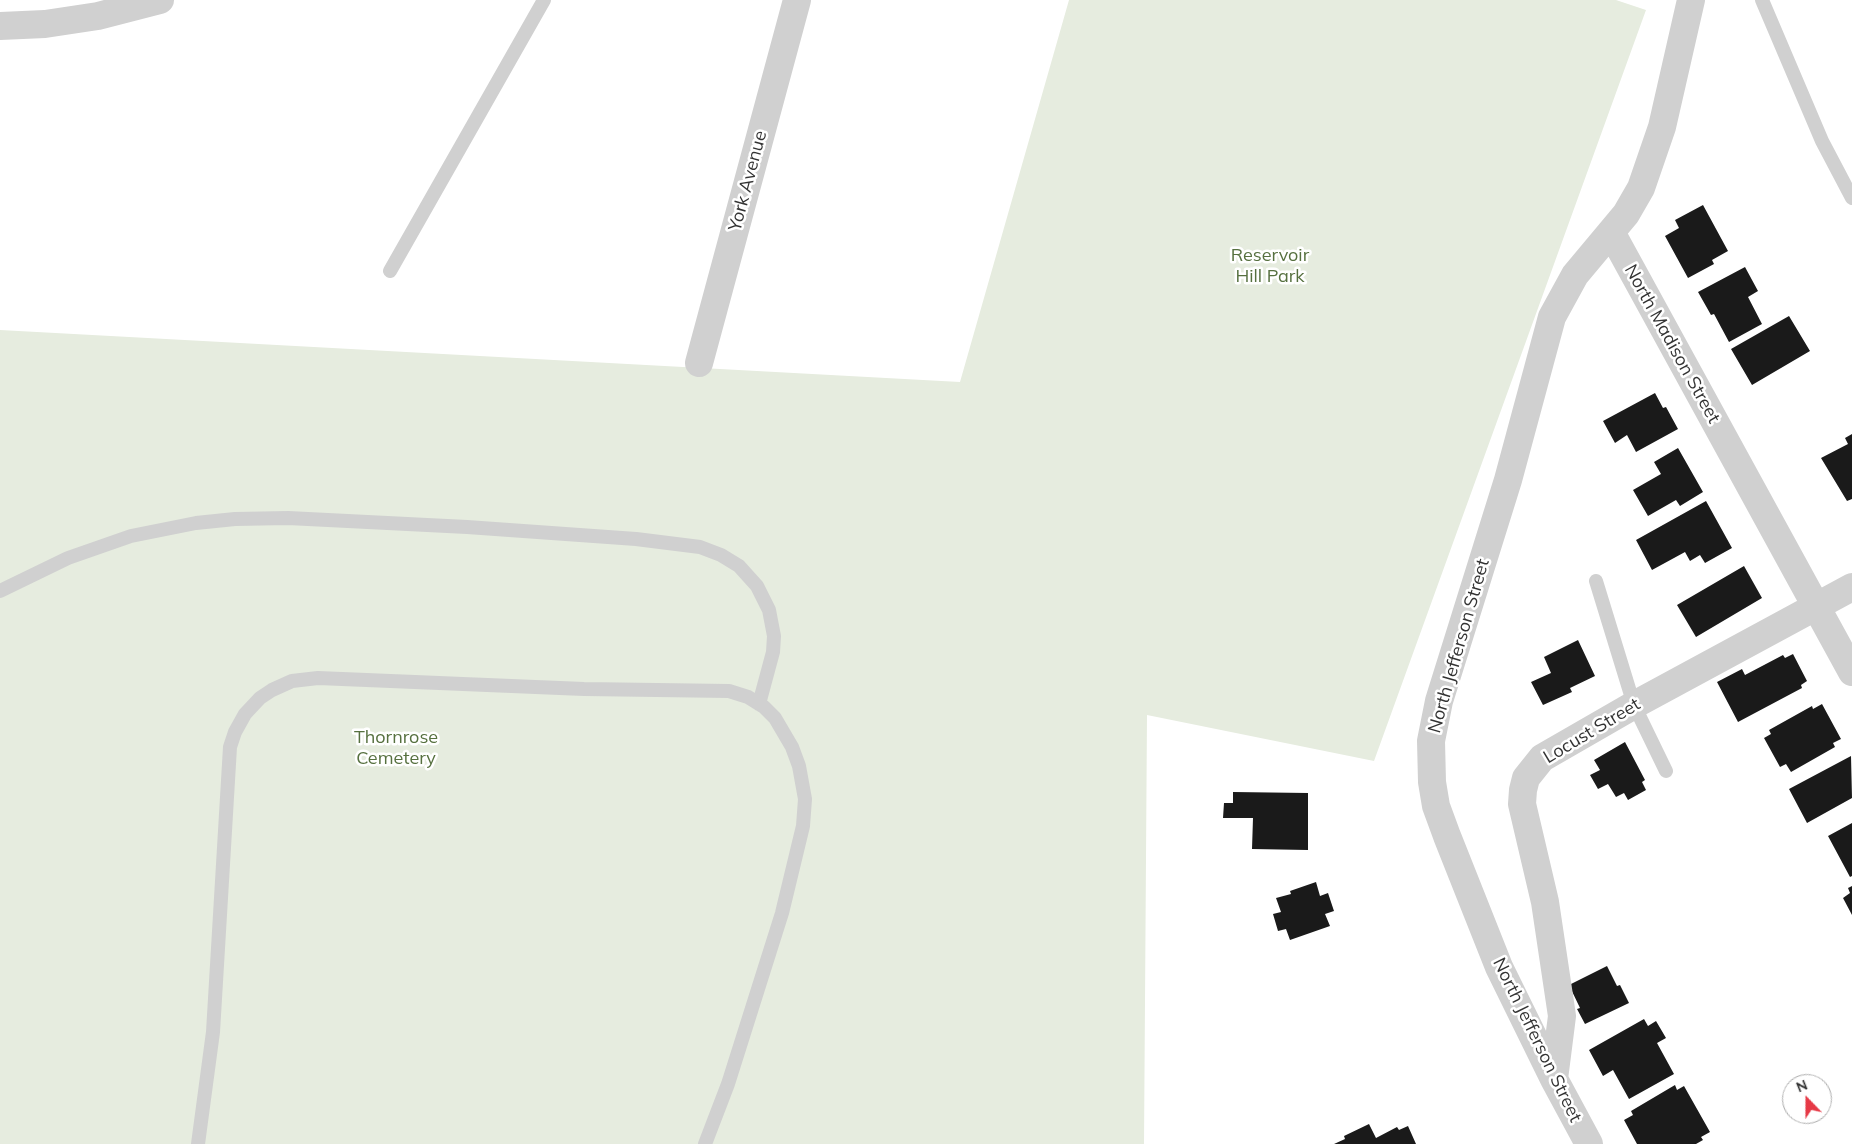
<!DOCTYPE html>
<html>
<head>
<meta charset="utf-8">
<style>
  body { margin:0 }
  #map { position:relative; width:1852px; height:1144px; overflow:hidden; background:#fff; font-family:Mulish,sans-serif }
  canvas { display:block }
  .north { position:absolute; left:1782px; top:1074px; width:50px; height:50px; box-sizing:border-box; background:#fff; border:1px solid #adadad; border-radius:50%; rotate:338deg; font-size:14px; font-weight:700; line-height:20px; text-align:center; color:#333 }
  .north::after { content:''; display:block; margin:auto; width:18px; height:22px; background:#e63946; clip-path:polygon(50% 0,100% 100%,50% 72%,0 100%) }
</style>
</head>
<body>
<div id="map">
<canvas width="1852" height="1144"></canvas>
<div class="north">N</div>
</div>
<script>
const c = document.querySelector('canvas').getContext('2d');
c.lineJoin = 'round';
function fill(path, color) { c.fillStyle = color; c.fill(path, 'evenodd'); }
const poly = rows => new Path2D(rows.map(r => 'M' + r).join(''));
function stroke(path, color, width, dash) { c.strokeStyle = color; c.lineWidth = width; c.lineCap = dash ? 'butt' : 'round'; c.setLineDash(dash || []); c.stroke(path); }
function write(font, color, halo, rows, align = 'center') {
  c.font = font + ' Mulish,sans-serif'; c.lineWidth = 5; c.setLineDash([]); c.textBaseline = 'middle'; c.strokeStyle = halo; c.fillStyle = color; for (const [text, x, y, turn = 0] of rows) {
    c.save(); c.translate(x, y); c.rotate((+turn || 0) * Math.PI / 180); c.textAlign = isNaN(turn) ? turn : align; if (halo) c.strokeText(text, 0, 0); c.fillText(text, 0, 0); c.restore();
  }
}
fill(poly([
  [1069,0,1616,0,1646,10,1374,761,1147,715,1144,1144,0,1144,0,330,960,382]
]), '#e6ecdf');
fill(poly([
  [1703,205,1728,251,1712,260,1714,264,1688,278,1665,236,1679,228,1675,220],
  [1745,267,1758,291,1748,297,1762,324,1729,342,1714,314,1711,315,1698,292],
  [1789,316,1810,351,1752,385,1731,349],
  [1655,393,1663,408,1666,407,1678,429,1636,452,1627,435,1615,443,1603,421],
  [1852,434,1852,499,1847,501,1821,458,1848,444,1845,438],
  [1678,448,1703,492,1680,506,1676,500,1648,516,1633,490,1661,474,1654,462],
  [1706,501,1732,548,1705,563,1700,555,1690,561,1685,552,1652,570,1636,540],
  [1744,566,1762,598,1696,637,1677,605],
  [1578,640,1595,676,1570,688,1572,692,1543,705,1531,682,1551,673,1544,657],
  [1793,654,1807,681,1801,685,1802,688,1738,722,1717,682,1742,669,1745,675,1783,655,1785,658],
  [1822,704,1841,739,1833,743,1835,747,1791,772,1786,764,1780,767,1764,738,1771,734,1769,730,1812,706,1813,709],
  [1625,742,1645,780,1642,782,1646,790,1628,800,1624,793,1616,797,1608,784,1598,789,1590,775,1600,770,1594,760],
  [1851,756,1852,798,1807,823,1789,789],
  [1233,792,1308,793,1308,850,1252,849,1253,818,1223,818,1224,803,1233,803],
  [1852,823,1852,876,1850,877,1828,836],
  [1316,882,1320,896,1328,893,1334,911,1325,914,1330,926,1290,940,1286,929,1278,931,1273,914,1281,912,1276,898,1291,894,1290,891],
  [1852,886,1852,915,1843,898,1850,893,1848,888],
  [1607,966,1617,986,1620,985,1629,1003,1585,1024,1577,1009,1580,1008,1569,985],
  [1644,1019,1648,1026,1656,1021,1666,1038,1657,1043,1674,1074,1629,1099,1613,1070,1603,1076,1589,1050],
  [1675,1085,1677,1090,1684,1086,1710,1132,1701,1137,1703,1140,1696,1144,1637,1144,1624,1120,1633,1115,1631,1111],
  [1369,1124,1376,1138,1397,1127,1399,1130,1408,1126,1416,1144,1334,1144,1345,1139,1344,1136]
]), '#1a1a1a');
stroke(poly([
  [1762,0,1822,141,1852,198],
  [390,271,544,0],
  [1596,581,1634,705,1666,771],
  [0,591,68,558,131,536,196,523,235,519,288,518,467,527,636,539,700,547,721,555,739,566,757,586,769,610,774,636,773,652,759,704],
  [198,1144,213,1032,230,747,235,732,245,714,260,698,272,690,292,681,318,678,584,689,729,691,748,697,764,707,775,718,792,747,799,766,805,799,803,826,782,913,728,1084,705,1144]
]), '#d0d0d0', 14);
stroke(poly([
  [0,26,45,24,98,16,160,0],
  [1611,232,1852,672],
  [699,363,797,0],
  [1554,1079,1562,1016,1545,902,1522,804,1523,790,1526,778,1542,758,1634,705,1852,587],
  [1589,1144,1554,1079,1499,967,1447,836,1436,806,1432,782,1431,741,1439,701,1508,480,1552,317,1575,275,1626,214,1641,188,1662,127,1691,0]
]), '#d0d0d0', 28);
write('18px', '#333', '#fff', [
  ["York Avenue",748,181,-75],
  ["North Madison Street",1672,344,61],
  ["North Jefferson Street",1459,646,-74],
  ["Locust Street",1592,731,-31],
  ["North Jefferson Street",1537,1040,64]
]);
write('18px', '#56703f', '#fff', [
  ["Reservoir",1270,256],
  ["Hill Park",1270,277],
  ["Thornrose",396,738],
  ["Cemetery",396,759]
]);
</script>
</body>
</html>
